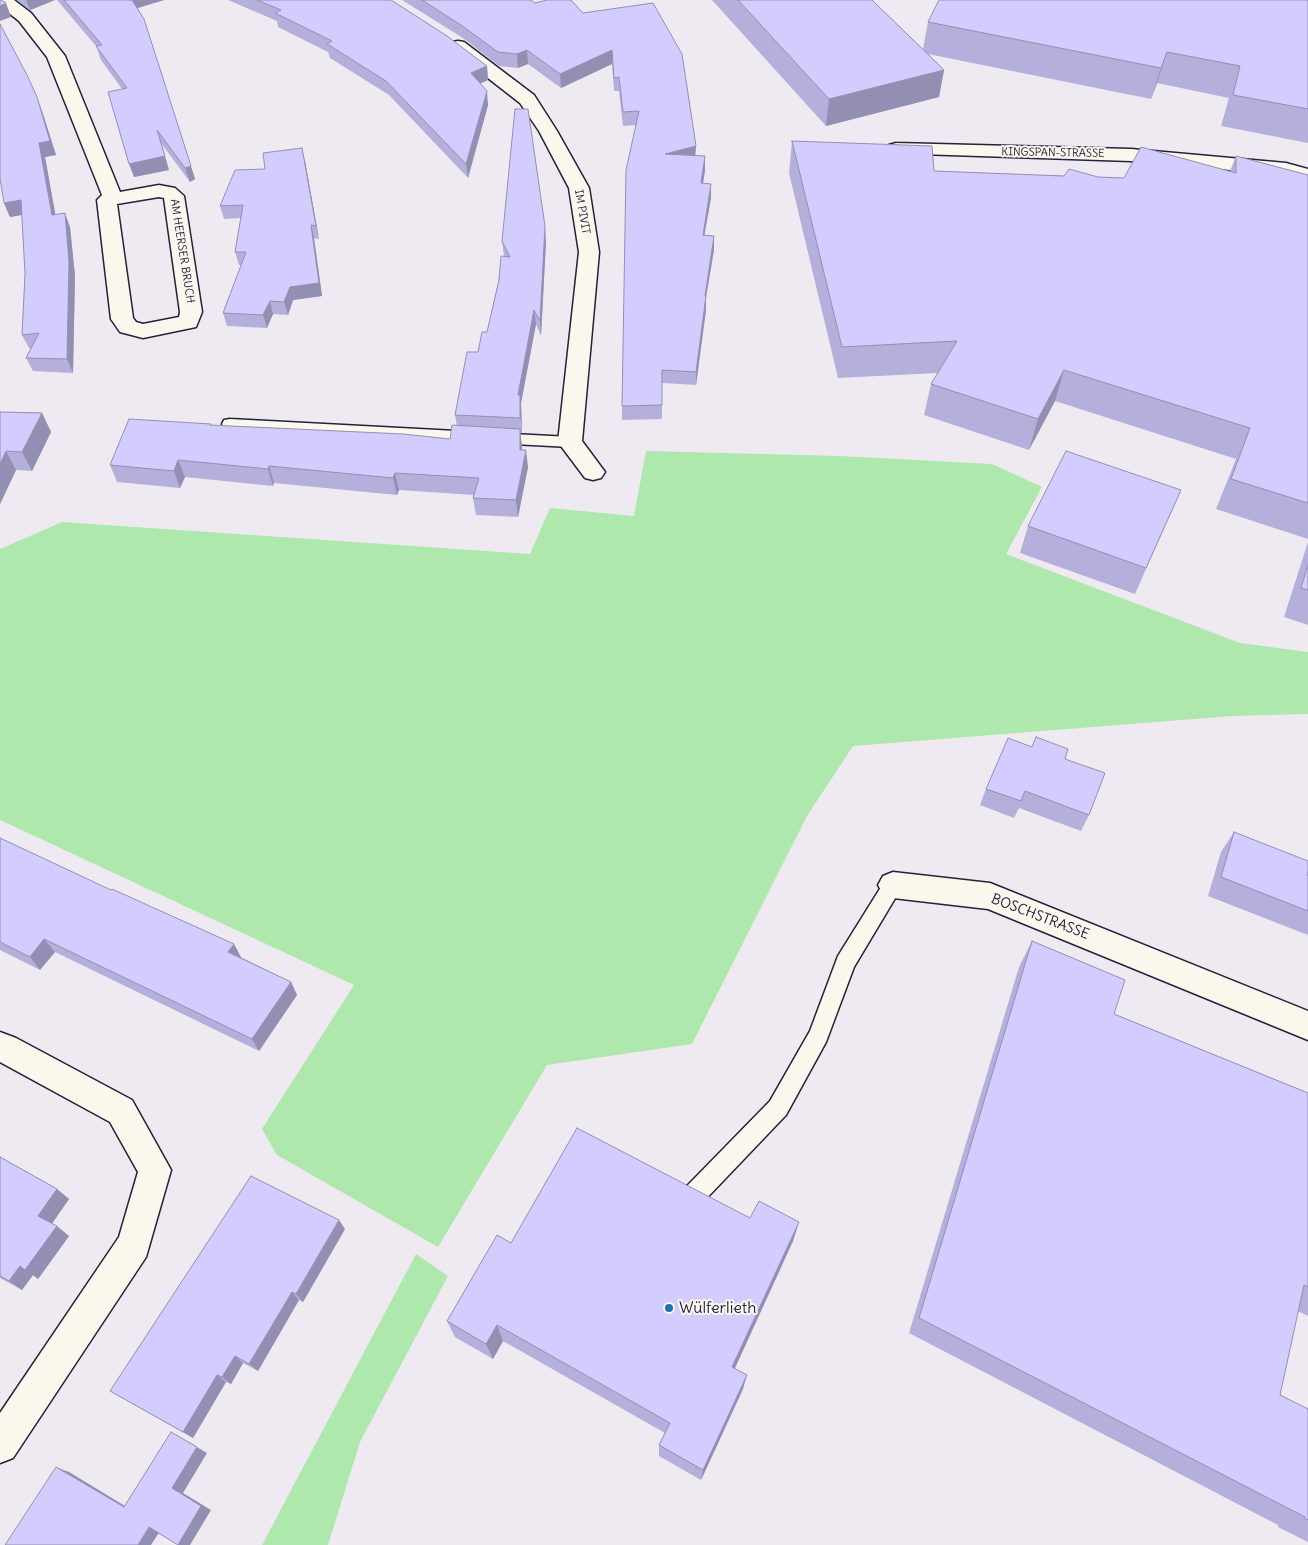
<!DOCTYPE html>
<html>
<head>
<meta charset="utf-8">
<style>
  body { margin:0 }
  canvas { display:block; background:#efeaf2 }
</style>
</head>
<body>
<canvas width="1308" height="1545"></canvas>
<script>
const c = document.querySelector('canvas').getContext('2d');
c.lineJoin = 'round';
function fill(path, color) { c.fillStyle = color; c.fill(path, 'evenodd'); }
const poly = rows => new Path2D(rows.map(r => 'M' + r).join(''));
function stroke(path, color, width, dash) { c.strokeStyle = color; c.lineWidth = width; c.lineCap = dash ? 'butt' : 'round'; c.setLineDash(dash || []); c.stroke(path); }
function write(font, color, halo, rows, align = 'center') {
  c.font = font + ' Delius,sans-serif'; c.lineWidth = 4; c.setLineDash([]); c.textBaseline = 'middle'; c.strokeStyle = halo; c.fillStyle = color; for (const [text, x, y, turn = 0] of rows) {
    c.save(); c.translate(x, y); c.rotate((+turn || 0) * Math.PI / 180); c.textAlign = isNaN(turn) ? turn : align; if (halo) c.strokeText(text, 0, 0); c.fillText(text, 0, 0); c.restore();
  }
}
fill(poly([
  [646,451,840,456,992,464,1042,487,1006,554,1240,643,1308,652,1308,714,1232,716,853,746,807,816,692,1044,547,1065,438,1247,277,1155,262,1129,354,985,0,820,0,549,62,522,530,554,550,508,634,516],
  [416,1254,448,1276,360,1442,328,1545,262,1545]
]), '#afe8ac');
const service = poly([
  [230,419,570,437,576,438,578,442,576,446,570,447,230,429,224,428,222,424,224,420,230,419],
  [893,876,900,879,903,885,854,967,826,1042,786,1115,703,1202,695,1205,687,1202,684,1194,687,1186,770,1101,810,1031,838,956,886,879,893,876]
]);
const minor = poly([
  [0,0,14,0,31,13,65,56,120,192,159,185,175,188,184,196,202,312,196,327,143,338,120,332,111,319,97,200,102,195,47,57,19,21,0,6,0,0],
  [159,197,164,198,180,312,179,317,143,324,136,322,133,318,117,204,159,197],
  [458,41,464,42,534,95,557,131,589,188,599,252,582,441,605,472,601,478,593,480,585,478,558,442,579,252,569,188,539,131,520,103,452,50,449,46,452,42,458,41],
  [896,143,1131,149,1286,163,1308,169,1308,181,1285,175,1131,161,889,153,886,149,889,145,896,143],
  [893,872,990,883,1308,1011,1308,1040,988,909,893,898,883,894,878,885,883,876,893,872],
  [0,1032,16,1038,132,1100,171,1170,146,1257,13,1458,0,1463,0,1413,119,1237,138,1172,110,1122,0,1062,0,1032]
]);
stroke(service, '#22223b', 3);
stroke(minor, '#22223b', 3);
fill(service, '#fbf7ec');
fill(minor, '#fbf7ec');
fill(poly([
  [17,0,55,0,30,10],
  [57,0,164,0,138,8,195,179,190,182,161,143,169,170,134,177,122,89,101,60,96,46],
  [228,0,391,0,487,66,488,80,480,83,488,105,468,178,389,95,330,58,328,52,278,27,277,21],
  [402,0,531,0,535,3,571,0,696,146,695,155,705,170,703,183,711,198,704,235,714,236,714,250,706,297,706,310,696,385,662,383,662,419,622,420,622,406,636,125,623,126,619,91,614,91,612,64,561,88,528,64,518,68,499,66,463,38],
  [712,0,872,0,923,49,928,22,1308,0,1308,143,1221,126,1229,98,1157,83,1151,99,928,54,944,70,939,97,826,126],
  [42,111,56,155,45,157,55,214,70,227,75,276,73,373,33,371,26,358,31,348,29,348,22,335,25,274,22,215,10,217,4,203],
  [792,141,934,171,1124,178,1230,171,1236,156,1308,175,1308,539,1216,509,1236,459,1055,401,1029,450,924,415,931,384,938,373,838,378,789,173],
  [305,161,319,239,314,238,322,296,293,300,288,315,273,314,267,328,227,326,223,313,241,265,239,265,235,252,241,218,224,219,220,206,265,169],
  [502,241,546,241,541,336,536,324,521,403,522,433,520,432,522,450,528,467,518,517,476,515,473,498,474,495,399,490,397,495,274,483,273,486,185,477,180,488,117,482,110,465,211,425,450,439,457,426,455,415,478,352,487,332,504,256],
  [0,412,42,413,51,432,32,471,16,470,0,504],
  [1181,490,1135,594,1020,553,1028,526],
  [1308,542,1308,625,1284,617],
  [1065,759,1089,815,1081,831,1019,808,1014,818,980,805,986,789],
  [1234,832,1308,876,1308,935,1208,896,1221,852],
  [0,838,291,982,297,995,259,1051,55,952,40,970,0,950],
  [1032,941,1114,1014,1308,1093,1308,1316,1298,1311,1280,1395,1308,1409,1308,1542,1278,1527,1278,1525,909,1333,1019,967],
  [0,1157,57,1189,69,1199,52,1224,69,1236,38,1279,33,1275,22,1290,0,1278],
  [750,1218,799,1222,793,1241,735,1368,743,1389,701,1480,659,1456,659,1445,665,1433,503,1341,493,1359,455,1337,447,1321,511,1243],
  [345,1229,303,1302,299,1300,258,1371,243,1363,231,1384,226,1382,193,1438,110,1391]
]), '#b5afdb');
fill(poly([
  [26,0,55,0,30,10],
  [131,0,164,0,134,9],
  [6,3,11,17,0,21,0,6],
  [527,50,528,64,518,68,517,54],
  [612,50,612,64,561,88,560,74],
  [1167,52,1157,83,1151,99,1161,68],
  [487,66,488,80,473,87,471,73],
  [944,70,939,97,826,126,829,99],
  [487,91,488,105,468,178,466,164],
  [37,97,42,111,56,155,45,157,58,229,52,215,39,143],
  [161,143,169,170,134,177,129,164],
  [696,146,695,160,665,154],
  [302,148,305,161,319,239,316,226],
  [705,156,705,170,701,197,701,183],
  [191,166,195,179,190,182,185,168],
  [711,184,711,198,702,249,703,235],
  [21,200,27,214,10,217,4,203],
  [65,213,70,227,75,276,73,373,67,359],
  [311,225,314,238,322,296,293,300,288,315,284,302],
  [545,226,546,241,541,336,540,321],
  [714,236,714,250,706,297,706,310,696,385,696,372,705,296],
  [270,301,273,314,267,328,263,315],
  [534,310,536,324,521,403,522,433,518,395],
  [1064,370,1055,401,1029,450,1038,419],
  [42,413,51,432,32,471,22,452],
  [520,429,522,446,522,467,520,450],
  [526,450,528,467,518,517,516,500],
  [6,451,16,470,0,504,0,464],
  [178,460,185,477,180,488,174,471],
  [269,466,274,483,273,486,268,469],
  [395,473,399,490,397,495,393,478],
  [44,939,55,952,40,970,30,957],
  [234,944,241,957,235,965,228,952],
  [291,982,297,995,259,1051,252,1039],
  [57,1189,69,1199,50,1226,38,1216],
  [339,1220,345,1229,303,1302,296,1294],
  [799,1222,793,1241,729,1381,732,1367],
  [57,1226,69,1236,38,1279,33,1275,22,1290,9,1281,20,1266],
  [292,1292,299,1300,258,1371,249,1364],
  [497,1325,503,1341,493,1359,486,1344],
  [235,1356,243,1363,231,1384,222,1377],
  [217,1375,226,1382,193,1438,183,1432],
  [747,1375,743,1389,701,1480,703,1470],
  [171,1432,207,1453,183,1493,211,1510,190,1545,178,1545,172,1488],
  [56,1467,69,1472,135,1512,124,1507],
  [149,1527,160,1531,151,1545,138,1545]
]), '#938fb2');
const building = poly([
  [0,0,1,0,6,3,0,6,0,0],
  [64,0,132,0,144,19,191,166,185,168,157,130,165,156,129,164,108,92,127,88,96,46,102,45,64,0],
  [257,0,391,0,447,36,487,66,471,73,487,91,466,164,386,81,327,44,332,41,275,13,281,10,257,0],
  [422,0,531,0,535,3,547,0,571,0,583,13,653,3,682,54,696,146,665,154,705,156,701,183,711,184,703,235,714,236,705,296,706,296,696,372,662,370,662,405,622,406,626,170,639,111,623,112,619,77,614,78,612,50,560,74,527,50,517,54,498,52,461,25,422,0],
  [738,0,872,0,944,70,829,99,738,0],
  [939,0,1308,0,1308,109,1233,95,1240,66,1167,52,1161,68,928,22,939,0],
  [0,24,27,75,37,97,50,141,39,143,52,215,65,213,69,262,67,359,26,358,39,333,22,335,25,274,21,200,4,203,0,178,0,24],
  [515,109,528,109,545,226,540,321,534,310,518,395,520,395,520,418,455,415,467,352,478,352,482,332,487,332,499,280,501,256,510,257,502,241,515,109],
  [792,141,932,146,934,171,1064,176,1069,169,1098,177,1124,178,1141,147,1236,173,1236,156,1308,175,1308,503,1231,479,1250,428,1064,370,1038,419,931,384,957,341,842,347,792,141],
  [302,148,316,226,311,225,319,283,290,287,284,302,270,301,263,315,223,313,246,252,235,252,243,205,220,206,235,170,265,169,263,153,302,148],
  [0,412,42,413,22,452,6,451,0,464,0,412],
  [129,419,211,424,210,425,403,434,450,439,452,425,520,429,520,450,526,450,516,500,473,498,479,478,395,473,393,478,269,466,268,469,178,460,174,471,110,465,129,419],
  [1066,451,1181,490,1146,568,1028,526,1066,451],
  [1308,565,1308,590,1301,588,1308,565],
  [1036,737,1068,749,1065,759,1105,773,1089,815,1025,791,1021,801,986,789,1008,738,1032,747,1036,737],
  [1234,832,1308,861,1308,870,1307,875,1308,876,1308,911,1221,877,1234,832],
  [0,838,111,890,112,889,234,944,228,952,291,982,252,1039,44,939,30,957,0,942,0,838],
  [1032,941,1125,980,1114,1014,1308,1093,1308,1287,1304,1285,1280,1395,1308,1409,1308,1520,1305,1519,1305,1517,919,1318,1032,941],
  [577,1128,750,1218,759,1201,799,1222,732,1367,747,1375,703,1470,659,1445,670,1423,497,1325,486,1344,447,1321,497,1235,511,1243,577,1128],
  [0,1157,57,1189,38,1216,57,1226,25,1270,20,1266,9,1281,0,1276,0,1157],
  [251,1176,339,1220,296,1294,292,1292,249,1364,235,1356,222,1377,217,1375,183,1432,110,1391,251,1176],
  [171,1432,197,1447,172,1488,201,1506,178,1545,149,1527,138,1545,5,1545,56,1467,124,1507,171,1432]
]);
fill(building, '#d2ccff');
stroke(building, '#938fb2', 1);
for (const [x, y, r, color] of [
  [669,1308,5,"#1f6fb2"]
]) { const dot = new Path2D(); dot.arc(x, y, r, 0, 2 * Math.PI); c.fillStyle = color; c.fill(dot); stroke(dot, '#fbf7ec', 2); }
write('11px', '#22223b', '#fbf7ec', [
  ["KINGSPAN-STRASSE",1053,153,1],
  ["IM PIVIT",582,212,80],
  ["AM HEERSER BRUCH",182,251,81]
]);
write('14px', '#22223b', '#fbf7ec', [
  ["BOSCHSTRASSE",1040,917,21]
]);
write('16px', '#22223b', '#fbf7ec', [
  ["Wülferlieth",679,1308]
], 'left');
</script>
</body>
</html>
